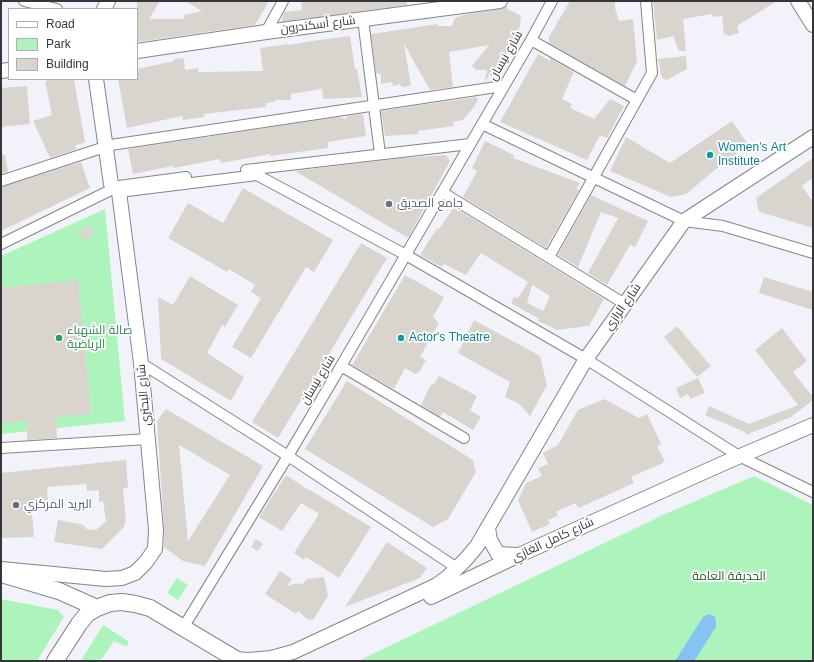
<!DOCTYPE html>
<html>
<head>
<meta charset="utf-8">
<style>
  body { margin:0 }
  #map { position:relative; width:814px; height:662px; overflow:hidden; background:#f2f3fa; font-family:Helvetica,sans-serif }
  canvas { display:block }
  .frame { position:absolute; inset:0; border:2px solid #363639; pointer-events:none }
  .legend { position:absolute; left:8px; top:8px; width:130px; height:72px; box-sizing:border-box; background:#fff; border:1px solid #afafb0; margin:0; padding:5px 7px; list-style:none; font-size:12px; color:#363639 }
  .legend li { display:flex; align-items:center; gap:8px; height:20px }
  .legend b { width:20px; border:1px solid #afafb0 }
</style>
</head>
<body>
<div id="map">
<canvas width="814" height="662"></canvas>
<div class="frame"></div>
<ul class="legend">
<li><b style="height:5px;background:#fff"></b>Road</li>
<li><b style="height:11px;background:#adf4bc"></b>Park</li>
<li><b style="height:11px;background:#d9d5ce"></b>Building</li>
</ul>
</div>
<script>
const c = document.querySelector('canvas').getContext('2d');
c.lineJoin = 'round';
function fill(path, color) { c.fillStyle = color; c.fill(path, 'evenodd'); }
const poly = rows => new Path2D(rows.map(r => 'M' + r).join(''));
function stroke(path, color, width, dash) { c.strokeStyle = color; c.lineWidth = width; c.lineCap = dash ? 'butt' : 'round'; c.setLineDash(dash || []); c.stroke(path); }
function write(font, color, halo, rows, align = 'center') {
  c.font = font + ' Helvetica,Cairo,sans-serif'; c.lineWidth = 3.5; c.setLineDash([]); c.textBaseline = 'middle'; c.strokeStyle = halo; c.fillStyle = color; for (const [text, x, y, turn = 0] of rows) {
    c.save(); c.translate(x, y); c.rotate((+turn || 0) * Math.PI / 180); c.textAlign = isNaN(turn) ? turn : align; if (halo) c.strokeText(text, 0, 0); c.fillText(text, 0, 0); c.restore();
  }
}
fill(poly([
  [105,209,125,421,1,434,1,256],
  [754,476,813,505,813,661,358,661,665,514],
  [177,578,188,585,178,600,167,593],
  [1,599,58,610,64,617,37,661,1,661],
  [103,625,128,641,128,645,125,646,114,641,102,659,85,661,82,659]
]), '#adf4bc');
fill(poly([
  [709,614,715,617,716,621,716,627,694,661,675,661,703,617]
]), '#84c3f3');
fill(poly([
  [137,1,160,1,149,19,184,19,184,15,202,11,185,1,269,1,255,25,137,42],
  [301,1,407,1,407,5,281,22,284,12,302,10],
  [570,1,615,1,615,8,619,21,633,19,637,61,625,86,549,43,549,37],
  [653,1,777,1,737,26,739,33,729,36,724,34,722,16,713,17,712,14,683,19,686,51,679,51,673,36,657,40],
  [507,6,507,9,516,13,521,16,520,26,516,36,499,65,484,82,487,70,476,70,472,66,489,45,449,52,453,87,430,90,404,44,411,86,402,87,400,84,393,86,392,82,381,84,381,74,376,73,371,34,438,24,438,26,452,26,455,18,466,14,501,9],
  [350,36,355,69,357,69,362,97,323,99,322,89,291,94,291,100,275,100,275,102,266,103,266,107,204,114,205,117,183,120,182,116,127,128,118,79,137,79,137,69,174,61,174,59,184,58,185,70,198,68,198,72,263,71,260,48,288,44,288,45,312,41],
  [538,54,550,61,550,58,574,72,562,99,572,104,570,108,594,119,610,99,624,106,607,138,600,135,587,160,500,122],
  [686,56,687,69,667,80,662,78,658,59],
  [60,79,74,79,85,142,75,146,77,149,50,158,33,121,52,115,45,81],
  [27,86,30,124,1,127,1,88],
  [476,97,478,99,474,107,463,120,453,122,454,126,418,131,419,134,385,136,381,111],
  [363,114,366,136,328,142,328,148,270,156,270,154,221,163,220,159,174,168,173,166,133,174,128,149,338,117,347,119,347,116],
  [732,121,749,146,721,165,686,194,671,197,610,171,626,137,670,163],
  [485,141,514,155,513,158,580,183,576,189,579,190,546,248,463,197,477,171,472,168],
  [1,155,5,155,8,172,1,174],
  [446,155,450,161,408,238,295,171,402,158],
  [813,158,813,178,802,186,813,202,813,228,760,212,758,209,756,198],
  [81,162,90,188,1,231,1,187],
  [243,188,333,240,314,272,306,267,251,358,232,347,261,298,251,292,255,285,229,269,227,272,168,238,188,203,223,223],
  [591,195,648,221,635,247,630,245,607,285,588,273,618,218,601,212,578,267,558,255],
  [454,207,604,299,589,326,557,330,538,321,539,319,511,303,514,297,518,298,528,282,481,253,466,275,444,264,442,267,420,255,437,228,439,229],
  [532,285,550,296,543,311,527,303],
  [90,226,94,234,84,240,79,232],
  [361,243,387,258,278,438,252,422],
  [405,275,444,297,433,317,439,323,420,357,426,360,420,371,415,374,405,368,394,389,352,365],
  [190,276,238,305,225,327,222,325,207,353,244,377,231,401,161,359,158,297,173,305],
  [764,277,813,292,813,310,759,293],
  [78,280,91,414,56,417,57,438,27,440,27,420,1,423,1,288],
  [474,320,540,356,547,385,530,416,518,403,505,397,510,382,458,353],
  [677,326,711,366,697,377,664,337],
  [782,328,807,361,793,372,813,397,813,400,791,417,746,435,745,432,705,415,709,406,749,424,798,405,755,350],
  [439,376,477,396,470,410,481,417,473,430,443,412,440,417,421,405,430,386,434,384],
  [698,378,705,393,690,399,688,394,680,398,676,388],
  [347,381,473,460,476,472,448,519,433,527,305,449],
  [604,399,639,418,647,414,661,444,657,446,665,462,631,477,634,483,579,508,575,503,556,512,558,516,548,520,550,524,532,532,518,500,526,483,542,476,538,468,548,464,543,453,558,445,578,410],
  [166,409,263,466,205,566,183,561,164,547,164,529,157,421],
  [179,445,230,475,188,541],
  [126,460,128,488,123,488,126,520,124,527,102,549,54,542,58,520,84,525,86,529,96,530,106,521,103,501,99,502,99,490,87,491,86,484,47,487,48,500,31,501,34,537,1,538,1,473],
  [286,475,310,491,310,490,371,527,339,578,306,557,304,560,294,553,319,514,301,503,282,531,259,517],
  [256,539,263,544,258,551,251,547],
  [387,542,427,568,420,578,345,607],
  [280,571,292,579,287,586,298,583,302,585,307,579,324,577,328,596,313,620,307,619,298,611,296,614,265,594]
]), '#d9d5ce');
const street = poly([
  [24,1,57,9],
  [363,19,380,154],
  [266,32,283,1],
  [531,40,637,100],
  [482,124,684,221,723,226,813,253],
  [246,170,470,144],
  [1,181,111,145,503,86],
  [119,192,257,175,406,255,586,359,739,456,813,492],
  [442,192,625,304],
  [1,244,119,186,186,177],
  [549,257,652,73,646,1],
  [141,363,288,456,457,568],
  [341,366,464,438],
  [1,448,148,439],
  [183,628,288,456,341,366,531,40,552,1]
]);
const secondary = poly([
  [798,1,813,25],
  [104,9,108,1],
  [137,51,266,32,500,1],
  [1,71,9,70],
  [488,528,490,540,498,554,517,555],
  [1,569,106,579,122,578,135,573,146,562,155,549,156,530,141,363,119,192,111,184,96,79],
  [431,597,517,556,724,463,813,425],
  [236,659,248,660,271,658,293,652,437,585,448,577,466,559,477,546,586,359,684,221,813,137]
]);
const primary = poly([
  [1,574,59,591,97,608],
  [55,661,79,624,87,614,97,608,110,603,122,602,135,604,150,608,239,661]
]);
stroke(street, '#84858b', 12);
stroke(secondary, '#84858b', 16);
stroke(primary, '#84858b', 18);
stroke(street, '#fff', 10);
stroke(secondary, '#fff', 14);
stroke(primary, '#fff', 16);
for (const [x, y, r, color] of [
  [710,155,4,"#0f9aa8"],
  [389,204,4,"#6b7280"],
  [59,338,4,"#2e9e5b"],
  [401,338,4,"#0f9aa8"],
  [16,505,4,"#5c6f8a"]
]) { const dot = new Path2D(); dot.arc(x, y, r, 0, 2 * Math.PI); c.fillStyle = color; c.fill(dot); stroke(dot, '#fff', 1.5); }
write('12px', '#363639', '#fff', [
  ["شارع أسكندرون",318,25,-7],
  ["شارع نيسان",506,56,-60],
  ["شارع الرازي",623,307,-55],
  ["شارع نيسان",318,380,-59],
  ["شارع البحتري",144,395,-95],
  ["شارع كامل الغازي",553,540,-25]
]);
write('12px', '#0d838f', '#fff', [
  ["Women's Art",718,148],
  ["Institute",718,162],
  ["Actor's Theatre",409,338]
], 'left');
write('12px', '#5b616d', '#fff', [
  ["جامع الصديق",397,204]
], 'left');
write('12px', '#27864d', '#fff', [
  ["صالة الشهباء",67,331],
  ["الرياضية",67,345]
], 'left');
write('12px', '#4e5e75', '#fff', [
  ["البريد المركزي",24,505]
], 'left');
write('12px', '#1b542d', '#fff', [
  ["الحديقة العامة",729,577]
]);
</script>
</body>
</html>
